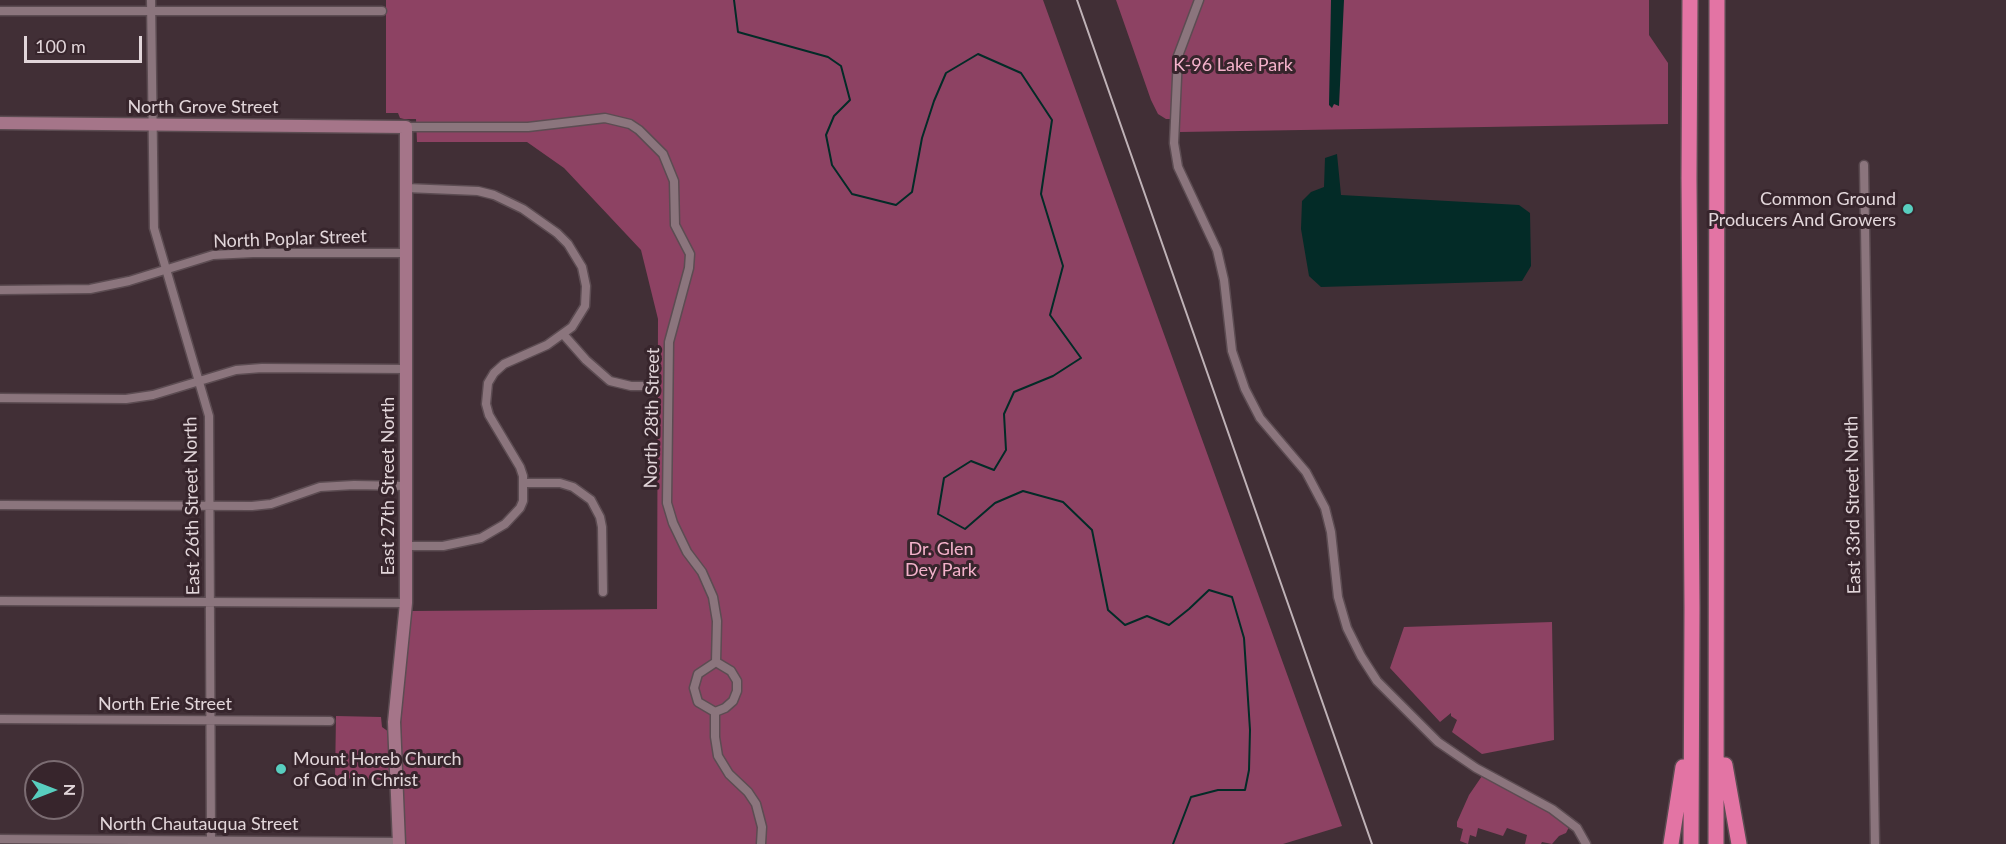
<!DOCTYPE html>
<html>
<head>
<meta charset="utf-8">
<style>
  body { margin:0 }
  #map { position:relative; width:2006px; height:844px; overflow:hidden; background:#412f36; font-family:Lato,sans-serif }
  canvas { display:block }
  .north { position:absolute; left:24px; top:760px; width:60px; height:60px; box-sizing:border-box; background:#37252c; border:2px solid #7b6c72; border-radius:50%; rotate:90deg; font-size:16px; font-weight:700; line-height:24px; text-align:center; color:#e2d6da }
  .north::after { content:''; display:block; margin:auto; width:21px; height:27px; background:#58cebf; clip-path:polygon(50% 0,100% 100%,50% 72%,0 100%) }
  .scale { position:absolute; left:24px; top:36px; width:118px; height:27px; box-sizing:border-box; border:3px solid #e2d6da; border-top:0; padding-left:8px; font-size:18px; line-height:21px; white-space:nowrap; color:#e2d6da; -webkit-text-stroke:4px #37252c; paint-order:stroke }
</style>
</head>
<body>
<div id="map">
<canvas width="2006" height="844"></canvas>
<div class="north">N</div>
<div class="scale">100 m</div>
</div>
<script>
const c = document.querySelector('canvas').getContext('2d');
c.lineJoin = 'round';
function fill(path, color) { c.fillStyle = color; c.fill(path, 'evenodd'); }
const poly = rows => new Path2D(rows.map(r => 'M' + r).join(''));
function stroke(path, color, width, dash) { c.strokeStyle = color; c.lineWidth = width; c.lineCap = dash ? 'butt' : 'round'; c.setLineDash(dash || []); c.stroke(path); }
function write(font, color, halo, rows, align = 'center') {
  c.font = font + ' Lato,sans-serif'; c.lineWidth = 6; c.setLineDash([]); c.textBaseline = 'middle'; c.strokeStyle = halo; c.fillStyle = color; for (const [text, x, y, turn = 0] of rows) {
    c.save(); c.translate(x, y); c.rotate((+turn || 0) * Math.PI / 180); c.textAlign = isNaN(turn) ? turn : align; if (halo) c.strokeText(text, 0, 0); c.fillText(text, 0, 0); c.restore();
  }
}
fill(poly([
  [386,0,1043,0,1342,826,1283,844,402,844,401,708,412,611,657,609,658,319,641,250,564,168,527,142,417,142,416,119,404,119,400,118,398,113,386,113],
  [1116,0,1649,0,1649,35,1668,63,1668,124,1180,132,1180,119,1166,119,1158,114,1151,100],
  [1552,622,1554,740,1482,754,1452,732,1457,720,1451,716,1451,713,1440,722,1390,668,1404,627],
  [336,716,381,717,382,727,389,732,390,780,335,778],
  [1482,776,1562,820,1569,827,1566,833,1559,836,1552,844,1542,842,1541,844,1525,844,1527,835,1507,828,1503,836,1478,828,1476,837,1470,835,1468,844,1460,841,1463,829,1457,827,1457,822,1469,795]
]), '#8d4263');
fill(poly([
  [1331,0,1344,0,1339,106,1334,104,1332,108,1329,105],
  [1337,154,1341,195,1519,205,1530,213,1531,266,1522,281,1321,287,1309,276,1301,229,1302,201,1311,192,1324,187,1325,158]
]), '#032b27');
stroke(poly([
  [734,0,738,32,828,57,841,66,850,100,834,116,826,135,832,165,852,194,896,205,912,192,922,138,934,101,946,73,978,54,1021,73,1052,120,1041,194,1063,266,1050,315,1081,358,1053,376,1014,392,1004,414,1006,450,994,470,971,461,944,478,938,514,965,529,995,503,1023,491,1063,502,1092,530,1108,610,1125,625,1147,616,1169,625,1189,609,1209,590,1232,597,1244,638,1250,730,1249,770,1245,790,1218,790,1191,797,1173,844]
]), '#032b27', 2);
const street = poly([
  [151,0,154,228,209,416,211,840],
  [1199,0,1178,56,1174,143,1178,167,1217,250,1224,280,1232,351,1245,389,1260,418,1306,472,1325,508,1331,532,1338,597,1347,628,1361,656,1377,681,1438,742,1476,768,1552,809,1577,828,1586,844],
  [0,11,382,11],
  [406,127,528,127,605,118,630,124,639,130,663,154,674,181,675,225,690,254,689,268,669,342,667,503,673,523,687,552,702,572,713,597,717,621,716,662],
  [1864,165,1875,844],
  [406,188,478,191,494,195,523,209,557,233,568,244,582,267,586,286,585,306,572,327,547,345,504,364,494,373,488,383,486,404,489,415,520,467,523,476,523,501,520,508,505,524,481,538,443,546,406,546],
  [0,290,90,289,129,281,213,255,253,253,406,253],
  [563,334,586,360,610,381,631,386,644,386],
  [0,398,126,399,153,395,236,370,262,368,406,369],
  [524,483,560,483,573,487,591,500,600,517,602,527,603,592],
  [0,505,252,506,271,504,320,487,354,485,406,486],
  [0,601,406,603],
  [716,662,731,671,737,681,737,691,733,701,725,708,715,712,698,702,694,688,698,674,716,662],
  [715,712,715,737,718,756,729,774,748,792,756,804,762,827,761,844],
  [0,719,330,721],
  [0,839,399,842]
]);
const secondary = poly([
  [0,123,406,127,406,603,394,722,399,844]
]);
const highway = poly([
  [1690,0,1689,178,1692,608,1691,844],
  [1725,765,1739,844],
  [1671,844,1683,767],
  [1716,844,1717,0]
]);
stroke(street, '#5c4c52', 11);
stroke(secondary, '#5c4c52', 15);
stroke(highway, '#5c4c52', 18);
stroke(street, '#8b757d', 8);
stroke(secondary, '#a57589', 12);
stroke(highway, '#e374a4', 15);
stroke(poly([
  [1077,0,1372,844]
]), '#bfb2b7', 2);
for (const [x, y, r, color] of [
  [1908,209,6,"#58cebf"],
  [281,769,6,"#58cebf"]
]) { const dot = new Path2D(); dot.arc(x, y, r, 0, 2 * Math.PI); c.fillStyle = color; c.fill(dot); stroke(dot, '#37252c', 2); }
write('18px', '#f4b2cb', '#37252c', [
  ["K-96 Lake Park",1233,65],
  ["Dr. Glen",941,549],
  ["Dey Park",941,570]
]);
write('18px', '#e2d6da', '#37252c', [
  ["North Grove Street",203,107],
  ["North Poplar Street",290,239,-2],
  ["North 28th Street",652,418,-89],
  ["East 27th Street North",388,486,-90],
  ["East 33rd Street North",1853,505,-91],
  ["East 26th Street North",192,506,-91],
  ["North Erie Street",165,704],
  ["North Chautauqua Street",199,824]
]);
write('18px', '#e2d6da', '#37252c', [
  ["Common Ground",1896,199],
  ["Producers And Growers",1896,220],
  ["Mount Horeb Church",293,759,"left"],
  ["of God in Christ",293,780,"left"]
], 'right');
</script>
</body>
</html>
